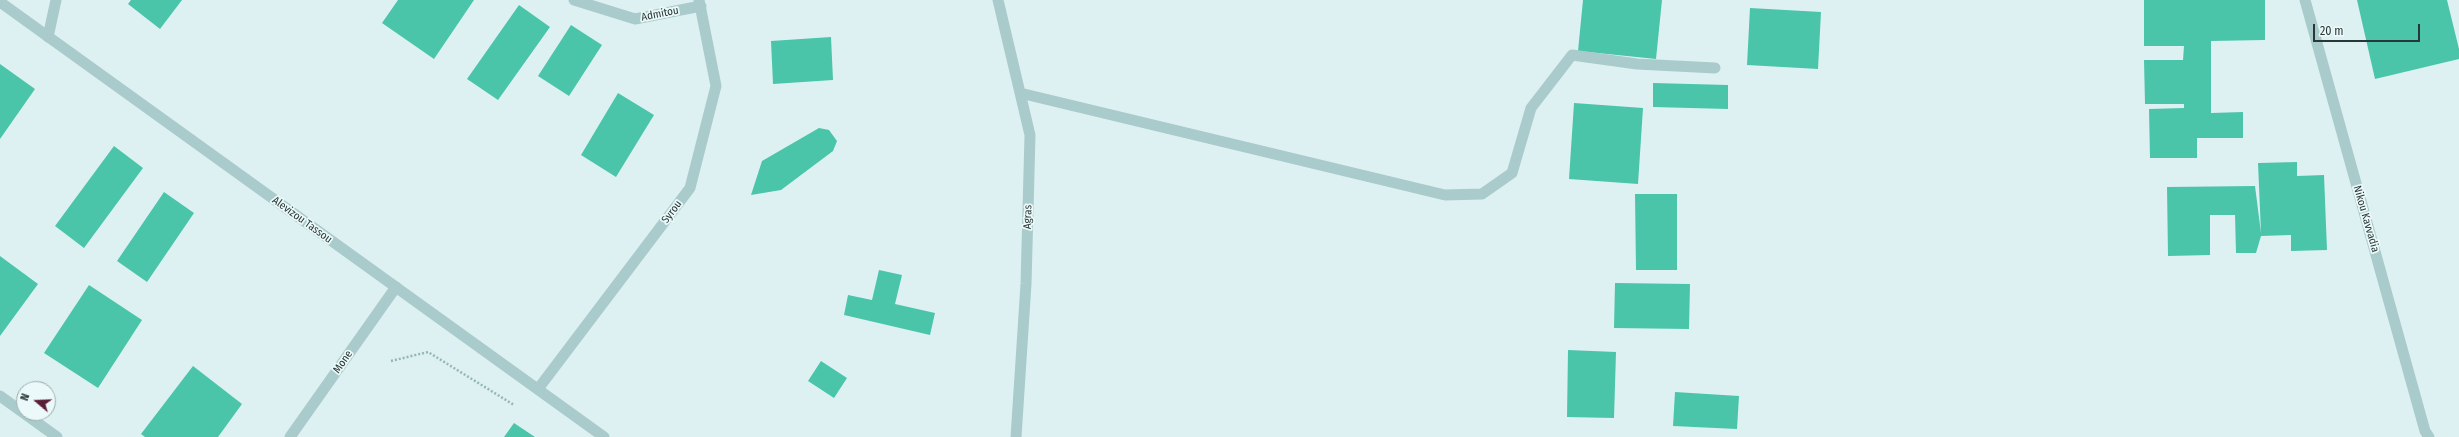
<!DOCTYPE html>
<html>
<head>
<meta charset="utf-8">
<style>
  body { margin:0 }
  #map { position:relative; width:2459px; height:437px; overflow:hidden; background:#def1f2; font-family:"Fira Sans Condensed",sans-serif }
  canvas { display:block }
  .north { position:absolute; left:16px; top:381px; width:40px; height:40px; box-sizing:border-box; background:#ebf9fa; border:1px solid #9dacac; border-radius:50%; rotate:289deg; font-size:11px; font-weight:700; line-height:16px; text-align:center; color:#293836 }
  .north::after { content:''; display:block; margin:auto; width:14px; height:18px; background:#5a1f36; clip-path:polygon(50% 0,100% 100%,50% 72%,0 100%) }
  .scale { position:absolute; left:2313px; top:24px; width:107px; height:18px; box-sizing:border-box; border:2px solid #293836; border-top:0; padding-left:5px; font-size:12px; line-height:14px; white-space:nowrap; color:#293836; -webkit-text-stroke:3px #ebf9fa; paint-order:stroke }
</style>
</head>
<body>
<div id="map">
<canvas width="2459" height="437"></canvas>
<div class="north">N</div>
<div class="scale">20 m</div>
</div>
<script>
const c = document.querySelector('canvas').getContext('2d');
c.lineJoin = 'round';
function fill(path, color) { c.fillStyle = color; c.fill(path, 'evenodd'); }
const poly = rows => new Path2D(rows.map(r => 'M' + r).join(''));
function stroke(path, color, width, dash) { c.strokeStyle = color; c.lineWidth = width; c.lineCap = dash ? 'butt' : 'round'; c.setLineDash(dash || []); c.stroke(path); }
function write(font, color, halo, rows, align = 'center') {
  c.font = font + ' "Fira Sans Condensed",sans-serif'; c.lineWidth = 3.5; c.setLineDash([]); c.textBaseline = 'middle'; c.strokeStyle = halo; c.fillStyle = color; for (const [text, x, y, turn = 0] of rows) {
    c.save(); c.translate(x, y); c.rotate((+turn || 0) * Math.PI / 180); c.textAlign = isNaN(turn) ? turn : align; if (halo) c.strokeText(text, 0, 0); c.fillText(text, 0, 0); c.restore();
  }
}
fill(poly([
  [131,0,182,0,160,29,128,4],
  [398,0,474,0,434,59,382,23],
  [1583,0,1662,0,1656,59,1578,51],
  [2144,0,2265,0,2265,40,2211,41,2211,113,2243,112,2243,138,2197,138,2197,158,2150,158,2149,109,2184,108,2184,104,2145,104,2144,60,2183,60,2184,46,2144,46],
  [2357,0,2447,0,2459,49,2459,59,2375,79],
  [519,5,550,27,498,100,467,79],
  [1750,8,1821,12,1818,69,1747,65],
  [571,25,602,45,569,96,538,76],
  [831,37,833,80,773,84,771,41],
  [0,64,35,89,0,139],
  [1653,83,1728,85,1728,109,1653,107],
  [618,93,654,115,616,177,581,155],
  [1574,103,1643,108,1638,184,1569,179],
  [819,128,829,130,837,141,833,151,781,190,751,195,762,161],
  [114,146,143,168,84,248,55,226],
  [2297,162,2297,176,2324,175,2327,250,2291,251,2291,235,2261,236,2256,253,2236,253,2235,215,2210,215,2210,255,2168,256,2167,187,2255,186,2261,233,2258,163],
  [164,192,194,213,147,282,117,261],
  [1635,194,1677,194,1677,270,1636,270],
  [0,256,38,284,0,336],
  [879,270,902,275,895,304,935,313,930,335,844,315,848,295,872,300],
  [1615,283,1690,284,1689,329,1614,328],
  [89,285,142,320,98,388,44,353],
  [1568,350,1616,352,1614,418,1567,417],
  [821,361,847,378,834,398,808,381],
  [193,366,242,404,218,437,145,437,141,434],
  [1675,392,1739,396,1737,429,1673,426],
  [514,423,535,437,504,437]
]), '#4ac5aa');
stroke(poly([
  [391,361,428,352,514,405]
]), '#94b7b6', 2.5, [2, 2]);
stroke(poly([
  [48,37,56,0]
]), '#aacbcb', 11);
stroke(poly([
  [574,0,635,19,701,6],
  [998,0,1030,135,1026,284,1016,437],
  [2305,0,2425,431,2429,437],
  [1020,93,1445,195,1482,194,1512,173,1531,108,1572,55,1637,64,1715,68],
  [538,389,690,188,716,86,699,0],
  [0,396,57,437],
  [290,437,396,287]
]), '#aacbcb', 11);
stroke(poly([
  [0,2,604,437]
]), '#aacbcb', 11);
write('11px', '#293836', '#ebf9fa', [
  ["Admitou",660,14,-11],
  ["Syrou",672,212,-53],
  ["Agras",1028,217,-88],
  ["Nikou Kavvadia",2366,219,74],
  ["Alevizou Tassou",302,220,36],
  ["Mone",343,362,-55]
]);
</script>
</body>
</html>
